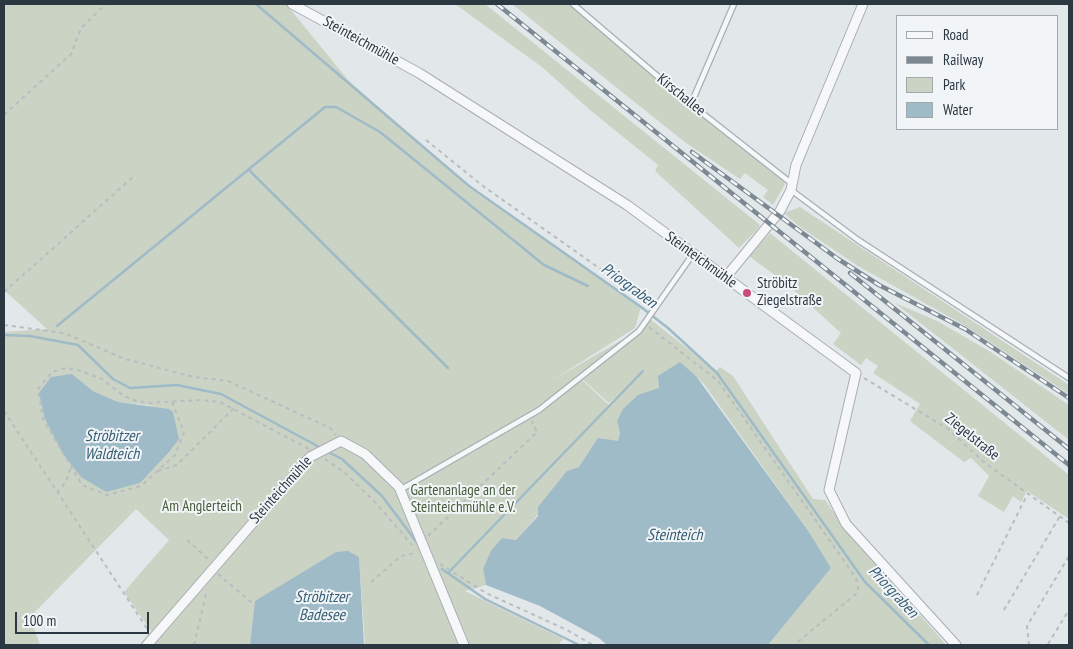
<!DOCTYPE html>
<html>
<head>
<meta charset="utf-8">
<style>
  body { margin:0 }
  #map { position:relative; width:1073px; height:649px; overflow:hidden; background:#e2e7ea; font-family:"PT Sans Narrow",sans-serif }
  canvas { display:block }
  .frame { position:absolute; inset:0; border:5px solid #2b3741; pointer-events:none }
  .legend { position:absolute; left:896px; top:15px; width:162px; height:115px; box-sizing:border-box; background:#f2f5f7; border:1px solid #a2a9ae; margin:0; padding:6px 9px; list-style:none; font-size:15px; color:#2b3741 }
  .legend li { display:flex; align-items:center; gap:10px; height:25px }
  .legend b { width:25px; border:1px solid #a2a9ae }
  .scale { position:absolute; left:15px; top:612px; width:134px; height:22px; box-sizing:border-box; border:2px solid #2b3741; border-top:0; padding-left:6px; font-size:15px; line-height:18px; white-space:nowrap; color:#2b3741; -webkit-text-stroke:4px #f2f5f7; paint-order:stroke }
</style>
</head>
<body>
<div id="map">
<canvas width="1073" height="649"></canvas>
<div class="frame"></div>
<ul class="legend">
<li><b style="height:6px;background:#f5f7f8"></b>Road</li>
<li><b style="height:6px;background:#7c8993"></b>Railway</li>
<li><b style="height:14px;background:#cbd3c4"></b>Park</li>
<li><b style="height:14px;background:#9fbbc8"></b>Water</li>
</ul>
<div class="scale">100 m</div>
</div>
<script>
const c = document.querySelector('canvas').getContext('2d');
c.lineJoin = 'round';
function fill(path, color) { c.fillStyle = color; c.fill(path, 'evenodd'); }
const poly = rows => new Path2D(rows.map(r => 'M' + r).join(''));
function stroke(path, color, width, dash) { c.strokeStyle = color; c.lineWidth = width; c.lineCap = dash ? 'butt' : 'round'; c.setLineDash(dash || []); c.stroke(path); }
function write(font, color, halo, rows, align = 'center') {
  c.font = font + ' "PT Sans Narrow",sans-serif'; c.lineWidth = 4; c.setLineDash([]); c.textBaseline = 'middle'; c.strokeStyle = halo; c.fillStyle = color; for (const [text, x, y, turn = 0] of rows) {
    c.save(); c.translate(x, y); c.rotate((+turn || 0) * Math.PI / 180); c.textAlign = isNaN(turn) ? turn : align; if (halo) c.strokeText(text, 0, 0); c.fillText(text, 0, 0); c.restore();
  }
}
fill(poly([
  [4,4,286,4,348,80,468,187,641,307,635,328,551,381,637,331,639,334,650,319,716,371,720,367,733,376,813,499,825,500,841,523,946,645,768,645,831,568,809,532,704,384,680,362,660,389,617,421,620,433,618,441,579,467,516,540,502,538,483,569,486,585,465,591,563,639,558,645,365,645,359,557,256,601,250,645,139,645,151,631,124,592,169,540,136,509,30,617,40,645,4,645,4,332,47,329,4,290],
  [72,374,93,391,118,402,155,406,46,419],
  [580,377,609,403,620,394,609,405,581,379,540,411,413,486,410,484,537,410],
  [455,4,485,4,760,225,755,232,739,248,655,171,658,165,590,110,542,67],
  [512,4,573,4,615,43,681,99,783,180,785,184,773,205,763,197,768,190,745,173,740,179,686,143],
  [800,207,1069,385,1069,394,964,325,858,266,800,227,784,213],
  [770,233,1069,475,1069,519,1027,491,1021,502,1013,496,1004,512,978,496,989,476,971,458,964,462,910,421,920,404,873,373,878,366,866,358,861,365,833,344,841,333,787,284,749,256],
  [895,303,937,321,989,351,1069,405,1069,440]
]), '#cbd3c4');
fill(poly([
  [680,362,696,376,809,532,831,568,768,645,607,645,599,638,540,606,486,585,483,569,491,551,502,538,516,540,538,516,538,507,567,471,579,467,598,438,618,441,620,433,617,421,623,409,638,395,659,388,658,376],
  [72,374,93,391,118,402,169,409,173,412,179,439,169,452,140,483,106,492,81,477,63,454,45,419,39,393,51,377],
  [348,551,359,557,364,645,250,645,255,601,336,552]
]), '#9fbbc8');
stroke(poly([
  [256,4,469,186,641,307,668,328,717,373,865,582,929,645],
  [249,170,448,368],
  [57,326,325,107,336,107,380,132,544,265,588,286],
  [4,335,30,336,78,345,113,379,130,388,177,385,221,394,321,448],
  [326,451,342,459,382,496,418,544],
  [442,569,485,599,579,645],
  [448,573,643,371]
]), '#9fbbc8', 2.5);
const lane = poly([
  [573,4,683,98,791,183],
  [691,104,734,4],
  [791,190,858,240,1069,378],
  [400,490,539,410,639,331,693,254]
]);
const street = poly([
  [292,4,419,73,627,205,856,373,829,490,846,524,956,645],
  [726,277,780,211,791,190,796,165,863,4],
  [147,645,310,457,341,441,365,454,399,487,464,645]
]);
stroke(lane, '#a7afb4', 7);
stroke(street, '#a7afb4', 11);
stroke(poly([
  [4,115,71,54,81,28,106,4],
  [426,140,483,186,650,304],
  [4,292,134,176],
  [4,325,64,333,125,359,194,377,228,381,330,428,336,435],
  [649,327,718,381,856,578,858,588,857,593,794,645],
  [864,378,948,429,985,463,1069,523],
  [172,402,184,432,175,455,141,486,107,495,82,485,43,419,38,389,52,372,66,368,78,370,102,379,124,396,136,401,151,403,163,402,202,400,220,402,309,449],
  [4,411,148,630],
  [325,459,345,473,376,503,412,545],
  [158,471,177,465,234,408],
  [57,493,66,482,71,467],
  [428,536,537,432,532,421],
  [187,540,209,560],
  [440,564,486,593,567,630,593,645],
  [218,574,252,603],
  [371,582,401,556,416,553],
  [977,595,1027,495],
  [1004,610,1060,516],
  [1048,644,1069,610],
  [194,645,207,590],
  [1029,645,1027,626,1069,556]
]), '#b8bdc1', 2, [4, 4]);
stroke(lane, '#f5f7f8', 4.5);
stroke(street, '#f5f7f8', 9);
const rail = poly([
  [497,4,1069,465],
  [692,152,838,259,879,285,965,329,1069,398],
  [850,273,1069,449]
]);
stroke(rail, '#7c8993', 4.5);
stroke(rail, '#f2f5f7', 2.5, [8]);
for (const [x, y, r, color] of [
  [747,293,5,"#c94d78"]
]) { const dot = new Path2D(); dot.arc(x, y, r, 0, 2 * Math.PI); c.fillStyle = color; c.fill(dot); stroke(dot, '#f2f5f7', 2); }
write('15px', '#2b3741', '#f2f5f7', [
  ["Steinteichmühle",361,41,29],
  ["Kirschallee",681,95,39],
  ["Steinteichmühle",701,260,36],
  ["Ziegelstraße",972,437,39],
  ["Steinteichmühle",281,490,-48]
]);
write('15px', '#2b3741', '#f2f5f7', [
  ["Ströbitz",757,284],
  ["Ziegelstraße",757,301]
], 'left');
write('15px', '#465c39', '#f2f5f7', [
  ["Gartenanlage an der",463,491],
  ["Steinteichmühle e.V.",463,508],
  ["Am Anglerteich",202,507]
]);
write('italic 16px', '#365e74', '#f2f5f7', [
  ["Priorgraben",629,286,36],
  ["Ströbitzer",112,436],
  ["Waldteich",112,454],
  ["Steinteich",675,535],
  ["Priorgraben",893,592,47],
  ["Ströbitzer",322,597],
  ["Badesee",322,615]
]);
</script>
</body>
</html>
